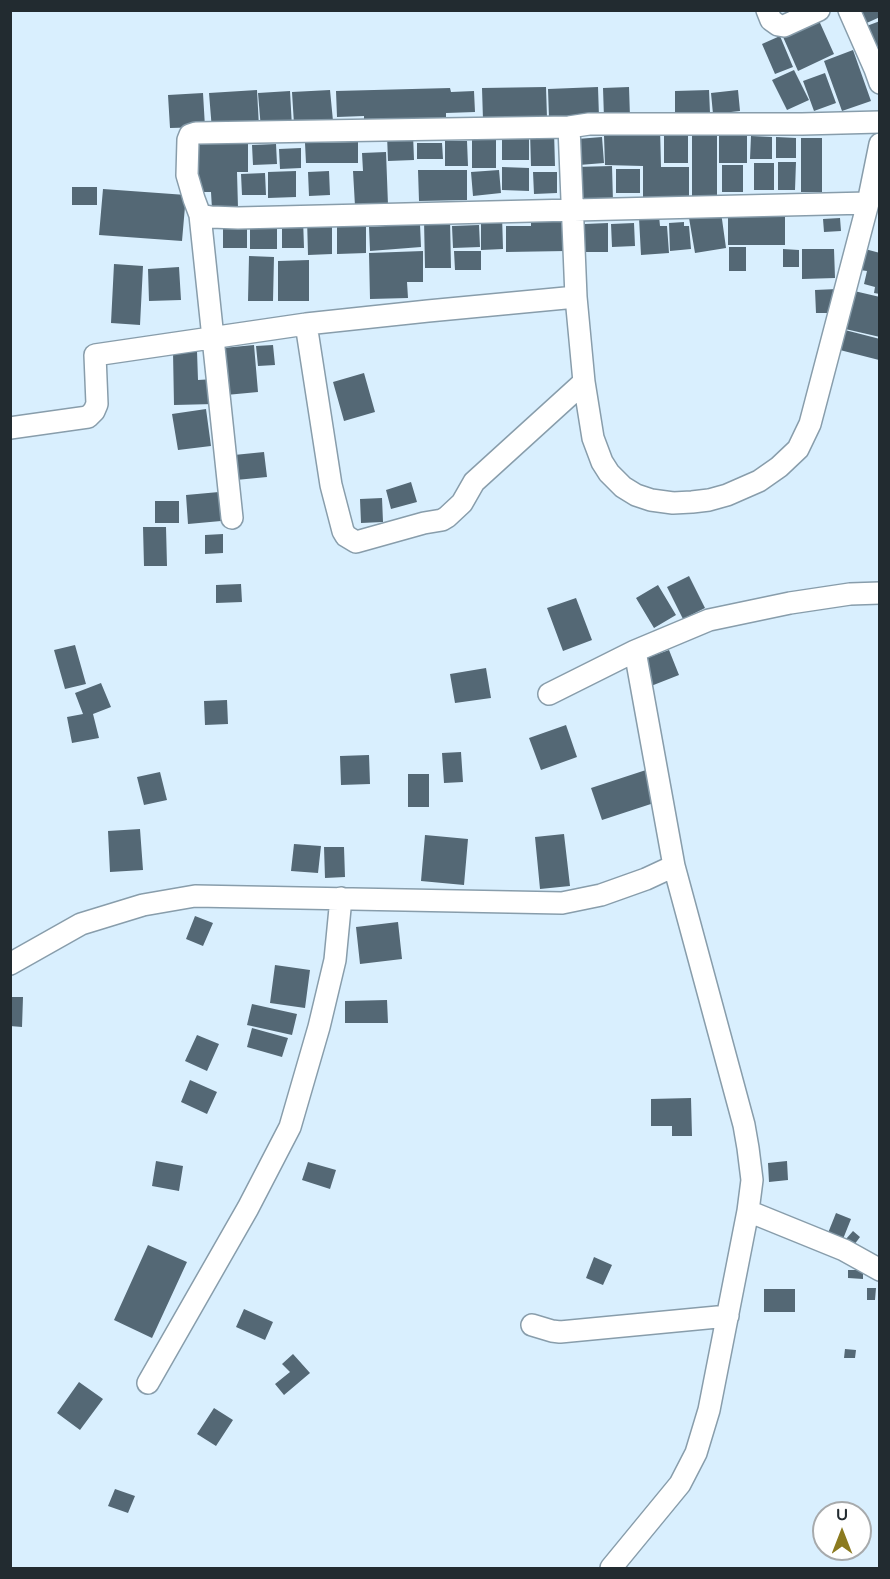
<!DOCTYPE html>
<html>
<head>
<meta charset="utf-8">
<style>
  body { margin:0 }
  #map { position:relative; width:890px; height:1579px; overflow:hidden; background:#d9effe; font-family:"Varela Round",sans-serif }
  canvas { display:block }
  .frame { position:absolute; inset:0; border:12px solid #222b30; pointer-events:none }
  .north { position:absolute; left:812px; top:1501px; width:60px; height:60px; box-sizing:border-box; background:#fff; border:2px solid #a7aaac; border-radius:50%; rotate:0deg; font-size:16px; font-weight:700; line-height:24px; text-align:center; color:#222b30 }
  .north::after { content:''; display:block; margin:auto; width:21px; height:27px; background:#8b7a1f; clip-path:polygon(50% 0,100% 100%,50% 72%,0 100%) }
</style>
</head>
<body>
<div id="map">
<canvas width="890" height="1579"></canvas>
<div class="frame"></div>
<div class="north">U</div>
</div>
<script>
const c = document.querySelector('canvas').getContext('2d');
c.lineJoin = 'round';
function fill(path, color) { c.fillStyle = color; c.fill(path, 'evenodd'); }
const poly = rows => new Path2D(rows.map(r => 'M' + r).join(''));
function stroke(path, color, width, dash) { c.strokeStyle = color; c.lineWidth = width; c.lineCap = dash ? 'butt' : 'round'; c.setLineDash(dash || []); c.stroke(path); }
fill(poly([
  [854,10,880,10,880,17,860,26],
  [816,14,834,54,798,71,780,30],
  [880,21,880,46,872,48,864,27],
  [780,36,793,67,775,74,762,44],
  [853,50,871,101,842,111,824,61],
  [794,70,809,100,787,110,772,80],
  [825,73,836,103,814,111,803,81],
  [546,87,547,118,483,120,482,88],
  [598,87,599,117,549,118,548,89],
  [629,87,630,117,604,118,603,88],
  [450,88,451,92,474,91,475,112,446,113,446,119,364,122,364,116,337,117,336,91],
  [257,90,259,127,212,130,209,93],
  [330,90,333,121,294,124,292,92],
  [709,90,710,113,675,114,675,91],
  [738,90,740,111,713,114,711,93],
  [290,91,292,127,261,129,258,93],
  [203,93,205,127,170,128,168,95],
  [660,127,661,167,689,167,689,200,643,200,643,166,605,165,604,136,629,136,629,128],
  [692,129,717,129,717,198,692,198],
  [554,131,555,166,531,166,530,132],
  [664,131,688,131,688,163,664,163],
  [719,133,747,134,747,163,719,163],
  [413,134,414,160,388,161,387,135],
  [248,135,248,172,237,172,238,208,212,209,211,192,198,192,198,173,191,173,190,136],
  [751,136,772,137,772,159,750,159],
  [602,137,604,163,579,165,577,139],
  [776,137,796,138,796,158,776,158],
  [801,138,822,138,822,192,801,192],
  [502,139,529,139,529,160,502,160],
  [472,140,496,140,496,168,472,168],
  [445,141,467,141,468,166,445,166],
  [358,142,358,163,306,163,305,143],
  [417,143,442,143,443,159,417,159],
  [276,144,277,164,253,165,252,145],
  [301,148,301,168,280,169,279,149],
  [386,152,388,205,355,206,353,171,363,171,362,153],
  [778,162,796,162,795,190,778,190],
  [754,163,774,163,774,190,754,190],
  [722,165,743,165,743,192,722,192],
  [612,166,613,202,576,203,575,167],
  [502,167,529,168,529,191,502,190],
  [616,169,640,169,640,193,616,193],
  [418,170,467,170,467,200,419,201],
  [499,170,501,193,473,196,471,172],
  [296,171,296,197,268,198,268,172],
  [329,171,330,195,309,196,308,172],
  [533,172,557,172,557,193,534,194],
  [265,173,266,195,242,195,241,174],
  [72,187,97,187,97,205,72,205],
  [103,189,186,195,182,241,99,235],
  [721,212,726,248,695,253,689,218],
  [502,215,503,249,481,250,481,216],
  [565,215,566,251,506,252,506,226,531,226,531,216],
  [728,215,785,215,785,245,728,245],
  [659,216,660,226,667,226,669,253,641,255,639,218],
  [282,218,303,218,304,248,282,248],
  [307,218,332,218,332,254,308,255],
  [840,218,841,231,824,232,823,219],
  [450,219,451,268,425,268,424,220],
  [684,222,684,226,689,226,691,249,670,251,669,223],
  [608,223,608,252,585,252,585,224],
  [634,223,635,246,612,247,611,224],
  [420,224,421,247,370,251,369,227],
  [479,225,480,247,453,248,452,226],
  [337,227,366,227,366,253,337,254],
  [223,228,247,228,247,248,223,248],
  [250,228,277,228,277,249,250,249],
  [729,247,746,247,746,271,729,271],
  [783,249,799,250,799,267,783,267],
  [802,249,834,249,835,278,802,279],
  [865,249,880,253,880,294,874,293,875,287,864,284,867,271,860,270],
  [423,251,423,282,407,282,408,298,370,299,369,253],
  [454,251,481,251,481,270,455,270],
  [249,256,274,257,273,301,248,301],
  [309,260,309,301,278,301,278,261],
  [114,264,143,266,140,325,111,323],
  [179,267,181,300,149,301,148,269],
  [837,289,838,313,816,313,815,290],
  [850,290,880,297,880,337,841,328],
  [841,329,880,339,879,360,836,349],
  [254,345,258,392,226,395,223,348],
  [273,345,275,365,258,366,256,346],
  [197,351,198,380,214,379,214,404,174,405,173,352],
  [364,373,375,412,344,421,333,382],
  [206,409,211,446,178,450,172,414],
  [264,452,267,477,236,480,234,455],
  [411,482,417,502,391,509,386,490],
  [219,492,221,521,188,524,186,495],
  [382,498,383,522,361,523,360,499],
  [155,501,179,501,179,523,155,523],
  [143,527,166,527,167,566,144,566],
  [223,534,223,553,205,554,205,535],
  [689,576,705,608,683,619,667,587],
  [241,584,242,602,216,603,216,585],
  [658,585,676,615,654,628,636,598],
  [576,598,592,640,563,651,547,608],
  [75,645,86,684,65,689,54,650],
  [669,650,679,675,651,686,641,660],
  [486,668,491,698,455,703,450,674],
  [101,683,111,707,93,714,99,738,72,743,67,717,83,714,75,693],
  [227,700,228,724,205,725,204,701],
  [566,725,577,757,541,770,529,738],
  [461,752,463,782,444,783,442,753],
  [369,755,370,784,341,785,340,756],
  [646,770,657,802,602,820,591,788],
  [160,772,167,800,144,805,137,777],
  [408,774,429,774,429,807,408,807],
  [140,829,143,870,110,872,108,831],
  [564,834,570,886,540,889,535,837],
  [425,835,468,839,464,885,421,881],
  [294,844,321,846,318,873,291,871],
  [324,847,344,847,345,877,325,878],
  [195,916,213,923,203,946,186,939],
  [398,922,402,959,360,964,356,927],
  [275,965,310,970,305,1008,270,1003],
  [10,997,23,997,22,1027,10,1026],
  [387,1000,388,1023,345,1023,345,1001],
  [252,1004,297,1014,292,1035,247,1025],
  [252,1028,288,1038,282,1057,247,1047],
  [197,1035,219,1044,207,1071,185,1061],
  [190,1080,217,1092,207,1114,181,1102],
  [691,1098,692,1136,672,1136,672,1126,651,1126,651,1099],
  [156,1161,183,1166,179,1191,152,1186],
  [787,1161,788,1180,769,1182,768,1163],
  [308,1162,336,1170,330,1189,302,1180],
  [836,1213,851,1219,843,1239,828,1233],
  [853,1231,860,1237,854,1245,846,1239],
  [148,1245,187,1262,152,1338,114,1320],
  [594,1257,612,1265,603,1285,586,1278],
  [848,1270,863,1270,863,1279,848,1278],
  [867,1288,876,1288,875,1300,867,1300],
  [764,1289,795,1289,795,1312,764,1312],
  [244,1309,273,1322,265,1340,236,1327],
  [845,1349,856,1350,855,1358,844,1358],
  [293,1354,310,1373,284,1395,275,1384,290,1372,282,1364],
  [79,1382,103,1399,80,1430,57,1413],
  [214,1408,233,1420,216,1446,197,1434],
  [115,1489,135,1496,128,1513,108,1506]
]), '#546875');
const street = poly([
  [767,10,771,20,778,25,784,26,819,10],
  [849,10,875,69,880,83],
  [868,203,238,218,211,217,200,215,194,199,187,175,188,140,190,135,196,133,569,127,589,124,802,124,880,122],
  [200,215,232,518],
  [576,297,584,382,593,438,602,462,609,473,623,487,636,495,651,500,673,503,692,502,709,500,727,495,759,481,779,467,798,449,810,424,868,203,880,144],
  [306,324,331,485,343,531,346,536,356,542,424,523,442,520,447,517,462,503,474,482,584,382],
  [10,428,88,417,94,411,97,404,95,355,306,324,428,311,576,297,569,127],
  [635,651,674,866],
  [549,694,635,651,709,620,790,603,850,594,880,593],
  [10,964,81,924,143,905,195,896,562,903,601,895,646,879,674,866,744,1125,748,1148,752,1180,748,1211,709,1410,696,1453,680,1484,611,1568],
  [748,1211,844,1250,880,1270],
  [532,1325,552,1331,560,1332,728,1316],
  [148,1383,248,1208,290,1127,319,1027,335,960,341,898]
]);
stroke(street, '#889dab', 24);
stroke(street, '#fff', 21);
</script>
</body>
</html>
